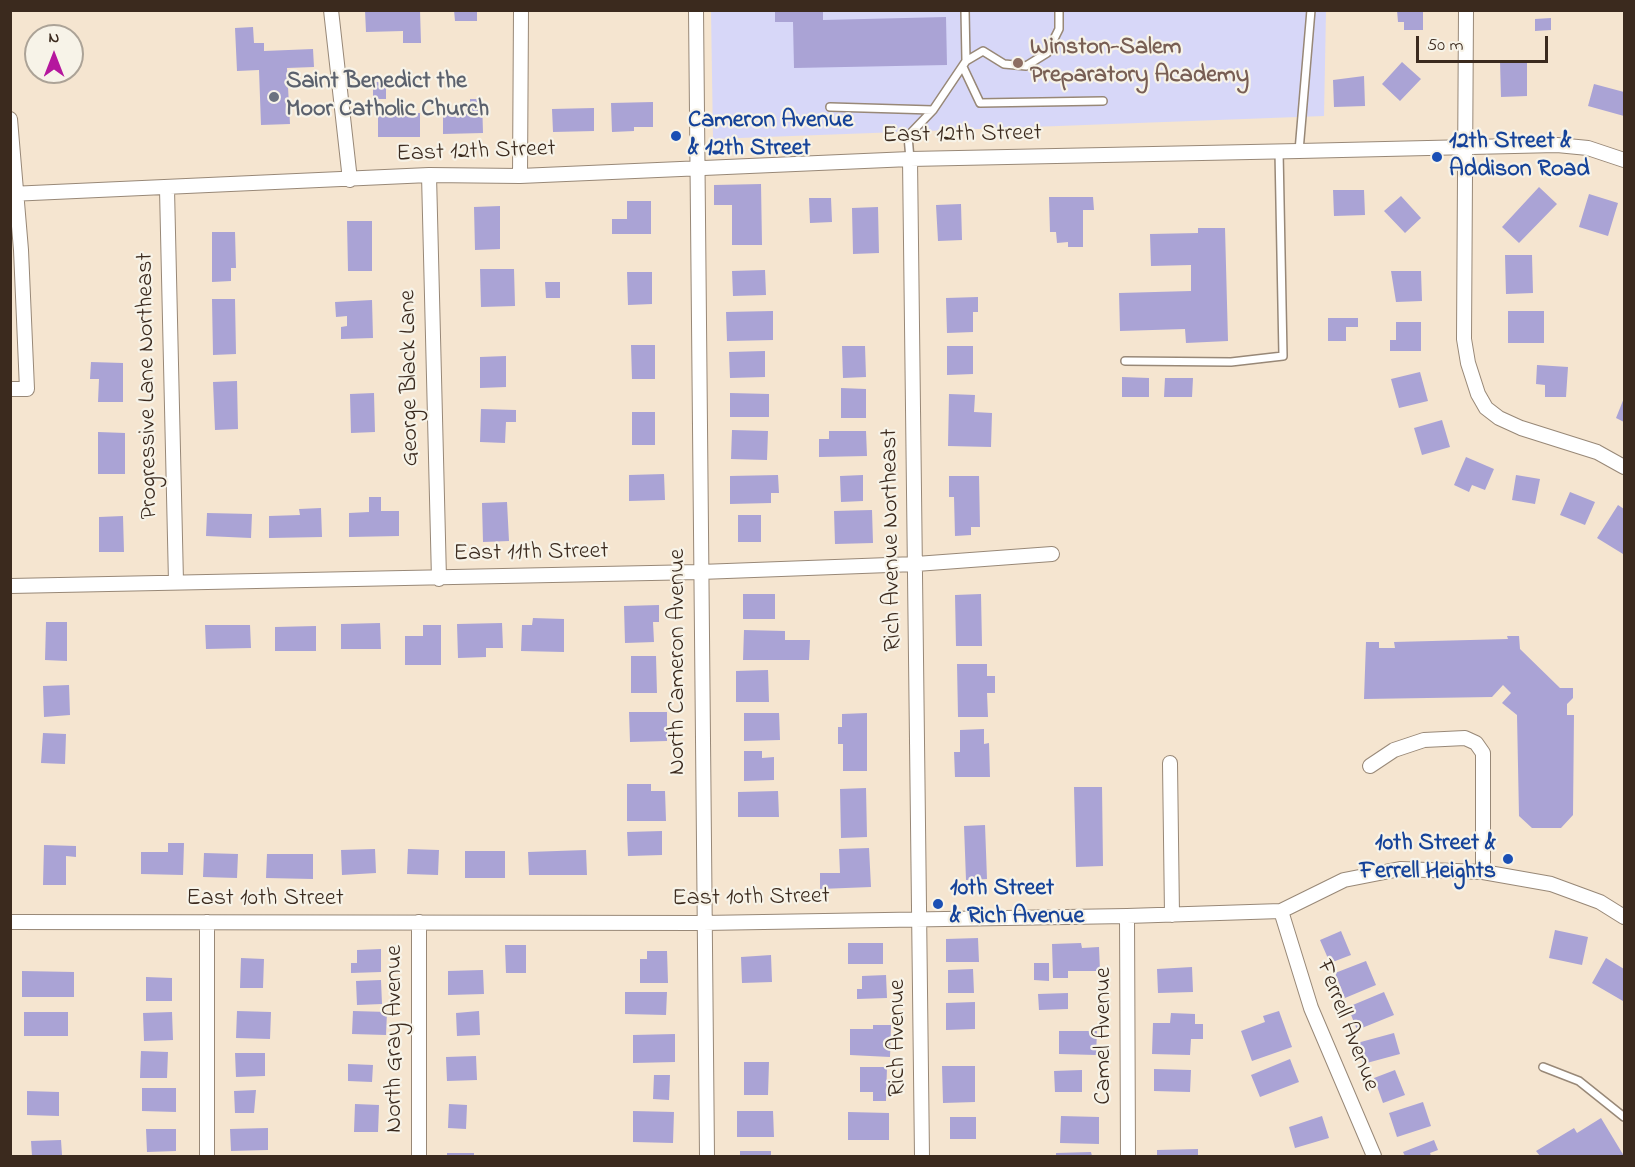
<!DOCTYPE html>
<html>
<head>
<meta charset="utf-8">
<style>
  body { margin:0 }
  #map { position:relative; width:1635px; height:1167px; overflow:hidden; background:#f5e5d0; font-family:"Indie Flower",sans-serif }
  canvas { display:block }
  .frame { position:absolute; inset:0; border:12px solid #3b2a1e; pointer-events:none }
  .north { position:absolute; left:24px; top:24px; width:60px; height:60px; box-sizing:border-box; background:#f7f3e8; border:2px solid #aca397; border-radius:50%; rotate:0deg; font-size:16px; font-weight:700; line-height:24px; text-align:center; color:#3b2a1e }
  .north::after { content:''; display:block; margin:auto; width:21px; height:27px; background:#b5179e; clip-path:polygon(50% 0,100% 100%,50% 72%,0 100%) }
  .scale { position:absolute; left:1416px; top:36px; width:132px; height:27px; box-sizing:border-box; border:3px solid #3b2a1e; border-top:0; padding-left:8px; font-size:18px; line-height:21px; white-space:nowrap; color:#3b2a1e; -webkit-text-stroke:4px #f7f3e8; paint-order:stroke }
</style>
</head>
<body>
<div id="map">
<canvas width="1635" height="1167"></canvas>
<div class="frame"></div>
<div class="north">N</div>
<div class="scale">50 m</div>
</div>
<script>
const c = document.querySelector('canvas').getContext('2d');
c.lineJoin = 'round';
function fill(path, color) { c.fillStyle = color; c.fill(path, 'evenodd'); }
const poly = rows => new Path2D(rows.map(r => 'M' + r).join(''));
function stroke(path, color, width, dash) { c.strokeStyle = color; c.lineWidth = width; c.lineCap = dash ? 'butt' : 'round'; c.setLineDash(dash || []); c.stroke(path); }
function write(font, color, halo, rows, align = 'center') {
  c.font = font + ' "Indie Flower",sans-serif'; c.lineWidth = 4.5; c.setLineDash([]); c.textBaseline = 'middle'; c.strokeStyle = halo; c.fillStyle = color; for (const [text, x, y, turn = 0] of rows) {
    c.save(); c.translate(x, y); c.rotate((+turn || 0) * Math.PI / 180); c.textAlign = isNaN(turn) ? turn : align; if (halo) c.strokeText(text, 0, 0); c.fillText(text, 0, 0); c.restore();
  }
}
fill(poly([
  [711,11,1326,11,1324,116,713,139]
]), '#d7d7f8');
fill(poly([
  [365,10,420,10,421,43,403,43,403,31,366,32],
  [454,10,477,10,477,21,455,21],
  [775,10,823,10,823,20,946,17,947,65,794,68,793,22,775,22],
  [1397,10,1423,10,1423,30,1404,30,1404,22,1398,22],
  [1551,18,1551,30,1535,31,1535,19],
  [253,27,254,43,264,43,264,51,313,49,314,67,287,68,290,124,261,125,259,70,237,71,235,28],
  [79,39,81,61,72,62,72,40],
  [1500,61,1527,61,1527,96,1501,97],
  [1402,62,1421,79,1400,101,1382,84],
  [1364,76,1365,106,1334,107,1333,80],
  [373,82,386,82,386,99,373,99],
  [1594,84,1624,92,1624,116,1588,106],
  [470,99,482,99,483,133,443,134,443,110,470,110],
  [653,102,653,127,634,127,634,131,612,132,611,103],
  [594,108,594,131,553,132,552,109],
  [420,113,420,137,378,137,378,114],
  [761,184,762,245,732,245,732,205,714,205,714,185],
  [1539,187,1557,204,1519,243,1502,227],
  [1333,190,1364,190,1365,215,1334,216],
  [1589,194,1618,203,1608,236,1579,227],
  [1401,196,1421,218,1405,233,1384,211],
  [1049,197,1093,197,1094,210,1083,210,1083,247,1068,247,1068,242,1057,243,1056,232,1050,232],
  [809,198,831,198,832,222,810,223],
  [627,201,651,201,651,234,612,234,612,219,627,219],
  [961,204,962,240,938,241,936,205],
  [500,206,500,249,475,250,474,207],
  [878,207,879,253,853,254,852,208],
  [347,221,372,221,372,271,348,271],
  [1198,228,1225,228,1228,341,1186,343,1185,329,1120,331,1119,293,1191,291,1191,265,1151,266,1150,234,1198,233],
  [212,232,235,232,236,268,231,268,231,281,212,282],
  [1505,255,1532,255,1533,293,1506,294],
  [480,269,514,269,515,306,481,307],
  [765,270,766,295,733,296,732,271],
  [1391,271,1421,271,1422,301,1396,302],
  [627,272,652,272,652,304,628,305],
  [545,282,560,282,560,298,546,298],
  [978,297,978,312,973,312,973,332,947,333,946,298],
  [212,299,235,299,236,354,213,355],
  [372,300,373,338,341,339,341,327,347,326,347,316,336,317,335,302],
  [773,311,773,340,727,341,726,312],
  [1508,311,1544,311,1544,343,1508,343],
  [1328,318,1358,318,1358,327,1346,327,1346,341,1328,341],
  [1396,322,1421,322,1421,351,1390,351,1390,340,1396,340],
  [631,345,655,345,655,379,632,379],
  [842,346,865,346,866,377,843,378],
  [947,346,973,346,973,374,947,375],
  [765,351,765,377,730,378,729,352],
  [506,356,506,387,480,388,480,357],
  [91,362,123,363,123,402,98,402,99,379,90,379],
  [1537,365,1568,367,1566,397,1545,397,1545,385,1536,384],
  [1420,372,1428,401,1399,408,1391,379],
  [1122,377,1149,378,1149,397,1122,397],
  [1165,378,1193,378,1192,397,1164,397],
  [237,381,238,429,215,430,213,382],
  [841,388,866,389,866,418,841,418],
  [374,393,375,432,351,433,350,394],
  [730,393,769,394,769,417,730,417],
  [949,394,975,395,974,412,992,413,991,447,948,446],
  [1624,398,1624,422,1616,418],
  [481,409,516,410,516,422,506,422,505,443,480,442],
  [632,412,655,412,655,445,632,445],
  [1442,420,1450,447,1422,455,1414,428],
  [732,430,768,431,767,460,731,459],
  [829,431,866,431,867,456,819,457,819,439,829,439],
  [98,432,125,433,125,474,98,474],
  [1466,457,1494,469,1485,490,1472,485,1469,492,1454,485],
  [664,474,665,500,629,501,629,475],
  [778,475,779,493,771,493,771,503,730,504,730,476],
  [863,475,863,501,841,502,840,476],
  [1516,475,1540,479,1535,504,1512,500],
  [949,476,979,476,980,527,971,527,971,535,955,536,954,497,949,497],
  [1570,492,1595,502,1585,525,1560,515],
  [369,497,381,497,381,511,399,511,399,536,349,537,349,513,369,512],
  [507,502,509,541,483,542,482,503],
  [1618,505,1624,509,1623,554,1597,538],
  [321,508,322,537,269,538,269,516,300,515,299,509],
  [872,510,873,543,835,544,834,511],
  [207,513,252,514,251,538,206,536],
  [738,515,761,515,761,542,738,542],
  [123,516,124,552,99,552,99,517],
  [743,594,775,594,775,619,743,619],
  [981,594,982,646,956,646,955,595],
  [659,605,659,622,653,622,654,642,625,643,624,606],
  [533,618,564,619,564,652,521,651,522,625,532,625],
  [46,622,67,622,67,661,45,660],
  [380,623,381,649,341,649,341,624],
  [502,623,503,648,486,648,486,657,458,658,457,624],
  [205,625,250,625,251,648,206,649],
  [423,625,441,625,441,665,405,665,405,636,423,636],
  [316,626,316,651,275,651,275,627],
  [744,630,785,631,785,640,810,640,809,660,743,660],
  [1507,636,1519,636,1520,649,1560,688,1573,688,1573,698,1567,704,1567,715,1574,715,1573,815,1561,828,1532,828,1519,816,1517,715,1502,703,1511,693,1503,685,1492,697,1364,699,1366,642,1379,642,1379,648,1395,648,1394,642,1508,639],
  [631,656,656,656,657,693,631,693],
  [957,664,987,664,987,676,995,676,995,693,987,693,988,717,958,717],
  [768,670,769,702,736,702,736,671],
  [69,685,70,715,44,717,43,686],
  [629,712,667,712,667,741,630,742],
  [744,713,779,713,780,740,744,741],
  [867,713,867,771,843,771,843,744,838,744,838,727,842,727,842,714],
  [984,729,984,744,989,743,990,777,955,777,954,752,960,752,960,730],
  [43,733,66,734,65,764,41,763],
  [744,751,762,751,762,758,774,757,774,780,744,781],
  [627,784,651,784,651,791,665,791,666,821,627,821],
  [1074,787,1102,787,1103,866,1076,867],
  [866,788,867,837,841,838,840,789],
  [778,791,779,817,738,817,738,792],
  [985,825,987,879,966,880,964,826],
  [662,831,662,855,628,856,627,832],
  [168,843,184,843,183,875,141,874,141,852,168,852],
  [44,845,76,846,76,857,66,856,66,885,43,885],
  [869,848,871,887,820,889,820,873,840,873,839,849],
  [375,849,376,873,342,875,341,850],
  [408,849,439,850,438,875,407,874],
  [586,850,587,875,529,875,528,852],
  [465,851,505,851,505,878,465,878],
  [204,853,238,854,237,878,203,877],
  [267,854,313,854,313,879,266,878],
  [1555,930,1588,937,1582,965,1549,958],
  [1341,931,1351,955,1330,963,1320,940],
  [978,938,979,962,946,962,946,939],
  [848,943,883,943,883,964,848,964],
  [1081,943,1082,948,1099,947,1100,971,1068,971,1068,978,1053,978,1052,944],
  [505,945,526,945,526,973,506,973],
  [381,949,381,972,351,973,351,963,357,963,357,950],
  [647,951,667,951,668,983,640,983,640,959,647,959],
  [771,955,772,982,742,983,741,957],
  [241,958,264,959,263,988,240,988],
  [1606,958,1624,969,1623,1001,1592,983],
  [1366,961,1376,985,1345,998,1335,973],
  [1034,963,1049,963,1049,981,1034,980],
  [1192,967,1193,992,1158,993,1157,969],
  [973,969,974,993,948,993,948,970],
  [483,970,484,994,448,995,448,971],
  [22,971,74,972,74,997,22,997],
  [886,975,887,998,857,999,857,989,862,989,862,976],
  [146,977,172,978,172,1001,146,1001],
  [381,980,382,1004,357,1005,356,981],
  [625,992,667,992,666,1015,625,1014],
  [1384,992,1394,1015,1357,1030,1348,1007],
  [1068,993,1068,1009,1039,1010,1038,994],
  [975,1002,975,1029,946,1030,946,1003],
  [237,1011,271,1012,270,1039,236,1038],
  [353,1011,387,1012,386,1035,352,1034],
  [479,1011,480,1035,457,1036,456,1013],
  [1279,1011,1292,1047,1252,1061,1241,1031,1265,1022,1263,1016],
  [24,1012,68,1012,68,1036,24,1036],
  [172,1012,173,1040,144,1041,143,1013],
  [1171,1013,1195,1014,1195,1024,1203,1024,1203,1039,1191,1039,1190,1055,1152,1054,1153,1023,1170,1023],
  [873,1025,891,1025,890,1057,850,1055,850,1029,873,1029],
  [1059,1031,1097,1031,1096,1055,1059,1054],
  [1394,1033,1400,1054,1363,1064,1357,1043],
  [675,1034,675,1062,633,1063,633,1035],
  [141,1051,168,1052,167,1078,140,1078],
  [235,1053,265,1053,265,1076,236,1077],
  [476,1056,477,1080,447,1081,446,1057],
  [1290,1059,1299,1082,1260,1097,1251,1075],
  [744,1062,769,1062,768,1095,744,1095],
  [348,1064,373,1065,372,1082,348,1081],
  [942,1066,975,1066,975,1102,943,1103],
  [860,1067,887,1067,886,1101,873,1101,873,1092,860,1092],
  [1154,1069,1191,1070,1190,1092,1154,1091],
  [1082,1070,1082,1092,1055,1092,1054,1071],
  [1395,1070,1405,1095,1383,1103,1374,1078],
  [654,1075,670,1075,669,1100,653,1099],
  [142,1088,176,1088,176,1112,142,1111],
  [256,1090,254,1113,235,1113,234,1091],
  [27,1091,59,1092,59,1116,27,1115],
  [1423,1102,1431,1126,1397,1137,1389,1113],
  [355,1104,379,1105,378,1132,354,1132],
  [449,1104,467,1105,466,1129,448,1128],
  [633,1111,674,1112,673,1143,633,1142],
  [737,1111,773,1111,774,1137,737,1137],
  [848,1112,889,1113,889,1140,848,1140],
  [1061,1116,1099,1117,1099,1144,1060,1143],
  [1322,1116,1329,1138,1295,1148,1289,1127],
  [950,1117,976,1117,976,1139,950,1139],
  [1601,1118,1624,1156,1540,1156,1536,1151,1574,1128,1577,1133],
  [268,1128,268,1150,231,1151,230,1129],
  [146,1129,176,1129,176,1151,147,1152],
  [61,1140,62,1155,32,1156,31,1141],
  [1434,1140,1438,1150,1430,1153,1431,1156,1405,1156,1403,1152],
  [1198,1149,1198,1156,1157,1156,1157,1150],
  [740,1151,771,1151,771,1156,740,1156],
  [1091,1152,1092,1156,1056,1156,1056,1153],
  [447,1153,474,1153,474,1156,447,1156]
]), '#aaa3d5');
const service = poly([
  [966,61,983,51,1004,64,1026,66,1047,53,1059,29,1059,10],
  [963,67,980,103,1103,101],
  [830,107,933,110],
  [1299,151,1311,10],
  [910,159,908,136,933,110,966,61,965,10],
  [1125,361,1231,362,1283,356,1279,151],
  [1543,1067,1579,1081,1624,1117]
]);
const minor = poly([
  [331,10,350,180],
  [696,10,707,1156],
  [1466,10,1464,339,1468,363,1478,394,1486,408,1499,418,1521,428,1597,452,1624,467],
  [10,119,21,250,27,389,10,389],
  [910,159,922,1156],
  [429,175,439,579],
  [520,176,521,10],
  [167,189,176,582],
  [10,194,429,175,520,176,910,159,1299,151,1557,145,1588,148,1624,160],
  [10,586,700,572,916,564,1052,554],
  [1170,763,1172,915],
  [1370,766,1394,750,1424,740,1465,738,1476,743,1483,753,1483,872],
  [1281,911,1311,1008,1374,1156],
  [1127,916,1128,1156],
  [10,922,703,923,1127,916,1281,911,1344,880,1400,869,1483,872,1551,884,1600,902,1624,917],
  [419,922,419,1156],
  [207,1156,207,922]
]);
stroke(service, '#988877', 10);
stroke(minor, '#988877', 16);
stroke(service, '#fff', 7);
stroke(minor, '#fff', 14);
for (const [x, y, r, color] of [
  [1018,63,6,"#8d6e63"],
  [274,97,6,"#6b7280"],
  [676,136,6,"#1a4fb4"],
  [1437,157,6,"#1a4fb4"],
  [1508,859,6,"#1a4fb4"],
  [938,904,6,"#1a4fb4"]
]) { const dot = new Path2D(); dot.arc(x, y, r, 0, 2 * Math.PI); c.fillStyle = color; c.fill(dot); stroke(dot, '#f7f3e8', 2); }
write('bold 24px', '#785e54', '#f7f3e8', [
  ["Winston-Salem",1030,49],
  ["Preparatory Academy",1030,77]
], 'left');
write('bold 24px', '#5b616d', '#f7f3e8', [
  ["Saint Benedict the",286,83],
  ["Moor Catholic Church",286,111]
], 'left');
write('bold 24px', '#164399', '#f7f3e8', [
  ["Cameron Avenue",688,122],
  ["& 12th Street",688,150],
  ["12th Street &",1449,143],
  ["Addison Road",1449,171],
  ["10th Street &",1496,845,"right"],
  ["Ferrell Heights",1496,873,"right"],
  ["10th Street",950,890],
  ["& Rich Avenue",950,918]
], 'left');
write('24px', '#3b2a1e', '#f7f3e8', [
  ["East 12th Street",962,136,-1],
  ["East 12th Street",476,153,-2],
  ["George Black Lane",411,378,-91],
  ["Progressive Lane Northeast",149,386,-91],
  ["Rich Avenue Northeast",893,540,-91],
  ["East 11th Street",531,554,-1],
  ["North Cameron Avenue",679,662,-90],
  ["East 10th Street",751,899,-1],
  ["East 10th Street",265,900],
  ["Ferrell Avenue",1346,1026,69],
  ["Camel Avenue",1105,1036,-90],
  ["Rich Avenue",899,1038,-90],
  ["North Gray Avenue",396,1039,-90]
]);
</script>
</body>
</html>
